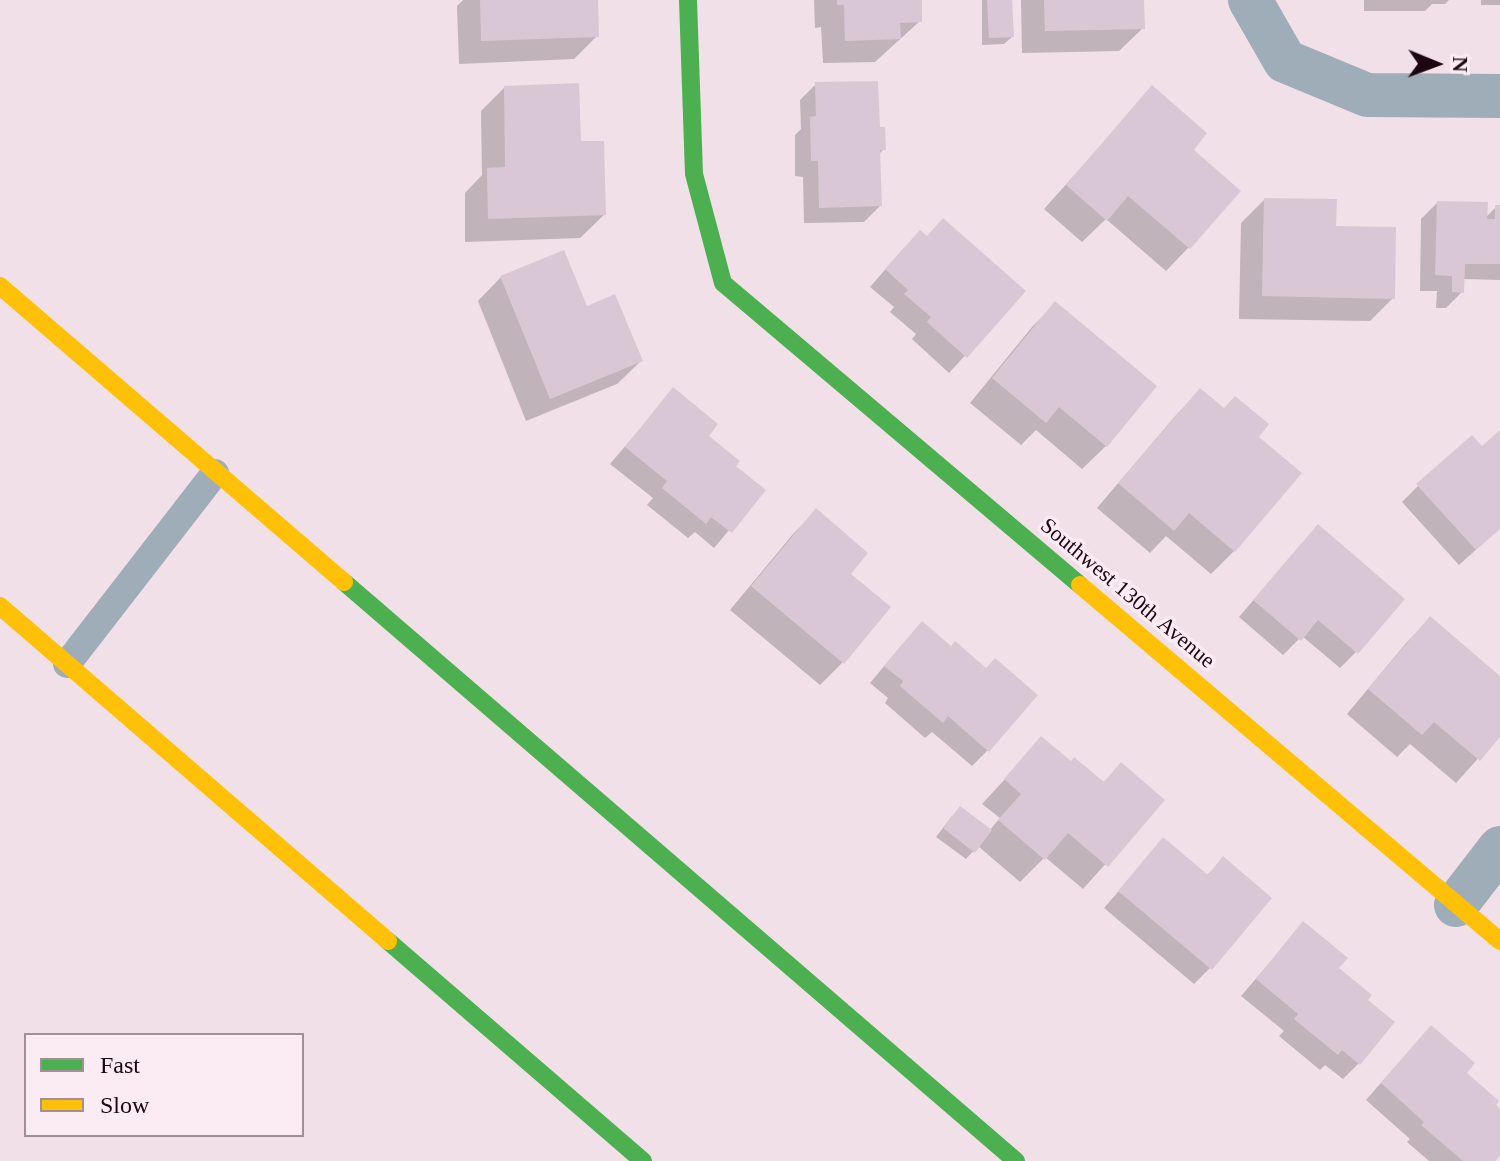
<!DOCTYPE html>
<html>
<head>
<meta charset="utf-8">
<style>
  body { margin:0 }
  #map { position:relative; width:1500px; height:1161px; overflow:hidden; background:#f1e0e8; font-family:Georgia,serif }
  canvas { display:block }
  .legend { position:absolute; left:24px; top:1033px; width:280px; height:104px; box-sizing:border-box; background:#fbebf2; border:2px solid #a28f98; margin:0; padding:10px 14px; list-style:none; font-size:24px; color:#1d0512 }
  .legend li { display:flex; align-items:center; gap:16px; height:40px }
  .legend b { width:40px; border:2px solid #a28f98 }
  .north { position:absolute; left:1396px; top:24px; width:80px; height:80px; -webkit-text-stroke:6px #fbebf2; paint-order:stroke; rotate:91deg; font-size:22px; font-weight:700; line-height:32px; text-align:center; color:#1d0512 }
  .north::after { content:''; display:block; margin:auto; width:28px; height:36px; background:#1d0512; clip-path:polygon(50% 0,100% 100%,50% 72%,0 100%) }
</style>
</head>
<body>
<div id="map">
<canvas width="1500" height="1161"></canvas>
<ul class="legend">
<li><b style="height:10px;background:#4caf50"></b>Fast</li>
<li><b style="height:10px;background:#ffc107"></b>Slow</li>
</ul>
<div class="north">N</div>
</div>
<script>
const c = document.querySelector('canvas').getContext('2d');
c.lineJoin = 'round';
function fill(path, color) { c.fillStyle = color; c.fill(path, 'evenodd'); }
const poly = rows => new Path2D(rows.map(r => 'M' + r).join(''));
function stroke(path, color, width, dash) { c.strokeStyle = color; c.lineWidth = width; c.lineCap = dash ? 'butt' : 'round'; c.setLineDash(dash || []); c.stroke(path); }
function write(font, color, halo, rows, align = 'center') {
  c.font = font + ' Georgia,serif'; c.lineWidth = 7; c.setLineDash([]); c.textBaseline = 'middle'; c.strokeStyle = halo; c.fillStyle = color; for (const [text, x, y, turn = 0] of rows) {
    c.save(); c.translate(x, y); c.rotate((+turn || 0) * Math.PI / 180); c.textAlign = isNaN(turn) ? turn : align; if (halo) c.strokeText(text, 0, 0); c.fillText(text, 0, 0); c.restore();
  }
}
fill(poly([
  [463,0,596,0,597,36,574,59,459,64,457,6],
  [814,0,920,0,920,21,875,62,823,63,821,27,815,28],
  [982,0,1010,0,1012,37,1004,44,982,45],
  [1021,0,1142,0,1143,28,1119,51,1022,53],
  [1364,0,1449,0,1445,4,1432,4,1425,11,1364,11],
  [1481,0,1500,0,1500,5,1481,5],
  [816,84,878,129,884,149,878,155,880,206,864,222,804,223,803,177,795,176,795,135,801,129,800,100],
  [504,88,579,143,604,215,580,238,465,242,465,193,482,175,481,111],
  [1152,88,1191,150,1189,247,1166,271,1106,219,1082,242,1044,209],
  [1264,200,1334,228,1393,298,1370,321,1239,319,1241,223],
  [1437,203,1485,218,1496,207,1500,207,1500,280,1463,279,1462,292,1446,308,1436,308,1437,291,1420,291,1421,219],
  [904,248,1023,292,949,373,912,339,916,334,890,312,894,307,870,287],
  [501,277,586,309,641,361,617,384,526,421,478,301],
  [1055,304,1106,446,1082,469,1036,430,1021,445,970,403,1032,327],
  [673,390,706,436,733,466,763,490,714,548,695,532,688,538,647,505,653,498,610,464],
  [1200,391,1256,437,1234,551,1211,574,1166,536,1150,553,1097,508,1177,414],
  [1500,433,1500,528,1459,565,1402,502,1418,486,1482,449],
  [816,511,849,574,843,662,820,685,730,610,793,534],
  [1302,543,1356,652,1340,668,1302,636,1283,655,1239,617],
  [1430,619,1500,679,1500,734,1456,783,1410,744,1397,757,1347,714,1407,642],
  [906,640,951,648,988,750,972,766,932,732,925,738,885,703,888,698,870,683],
  [1042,739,1071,763,1102,784,1121,765,1163,800,1083,889,1045,857,1020,882,978,846,966,859,936,837,952,816,989,831,1000,818,982,804],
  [1163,840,1206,876,1224,859,1210,968,1194,984,1104,908],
  [1303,924,1336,968,1366,1001,1359,1063,1343,1079,1325,1065,1320,1070,1279,1036,1284,1031,1241,996],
  [1415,1044,1464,1073,1500,1112,1500,1153,1493,1161,1429,1161,1407,1142,1410,1139,1366,1100]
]), '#0003');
fill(poly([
  [480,0,598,0,599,37,481,41],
  [837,0,922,0,922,22,900,23,901,39,845,41,844,5,837,5],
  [987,0,1012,0,1014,37,989,38],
  [1044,0,1144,0,1145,29,1045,31],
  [878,81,880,127,885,127,886,150,880,150,882,206,819,208,818,161,811,161,810,117,816,116,815,82],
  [579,83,581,141,604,141,606,215,488,219,487,168,505,167,504,86],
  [1152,85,1207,133,1194,150,1241,191,1190,249,1128,196,1107,221,1066,185],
  [1264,198,1337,199,1336,226,1396,227,1395,299,1262,296],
  [1437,201,1488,202,1487,219,1495,219,1495,205,1500,205,1500,264,1465,264,1464,293,1452,292,1452,276,1435,275],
  [943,218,1026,291,967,358,927,322,931,317,904,294,908,290,885,269,920,230,927,236],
  [564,250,587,306,615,294,643,361,550,399,500,276],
  [1055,301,1157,386,1107,447,1059,407,1046,423,992,378],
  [673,387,718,424,709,436,740,461,736,466,766,490,732,533,711,517,706,524,662,488,667,481,625,447],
  [1200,388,1224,408,1235,396,1269,424,1259,437,1302,473,1235,552,1189,513,1174,531,1118,483],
  [1500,430,1500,529,1476,550,1416,484,1472,435,1482,446],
  [816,508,868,553,851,574,891,607,844,664,751,586],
  [1318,524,1405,599,1358,654,1318,620,1301,641,1253,600],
  [1430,616,1500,676,1500,737,1480,761,1434,722,1422,735,1368,689],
  [922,621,951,646,955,641,986,668,995,658,1038,695,989,752,948,716,943,723,900,686,903,681,884,666],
  [1041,736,1071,761,1074,757,1104,782,1121,762,1165,800,1108,867,1068,833,1045,860,998,820,1021,794,1004,779],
  [960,806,992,830,975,853,943,828],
  [1163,837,1208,875,1223,856,1272,898,1212,970,1118,891],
  [1303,921,1348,958,1339,968,1372,995,1368,1000,1395,1022,1360,1065,1342,1050,1338,1055,1294,1019,1298,1014,1256,979],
  [1431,1025,1475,1063,1467,1073,1499,1101,1496,1105,1500,1109,1500,1156,1495,1161,1463,1161,1421,1125,1424,1122,1381,1083]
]), '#dac7d5');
stroke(poly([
  [67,664,215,473]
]), '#9fadb8', 28);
stroke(poly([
  [1250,0,1285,61,1367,95,1500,96],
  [1456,905,1500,848]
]), '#9fadb8', 44);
stroke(poly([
  [688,0,694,174,723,283,1080,585],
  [344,582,1016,1161],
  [388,941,643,1161]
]), '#4caf50', 18);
stroke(poly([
  [0,286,344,582],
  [1080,585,1500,941],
  [0,606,388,941]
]), '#ffc107', 18);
write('22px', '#1d0512', '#fbebf2', [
  ["Southwest 130th Avenue",1127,594,40]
]);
</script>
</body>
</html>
